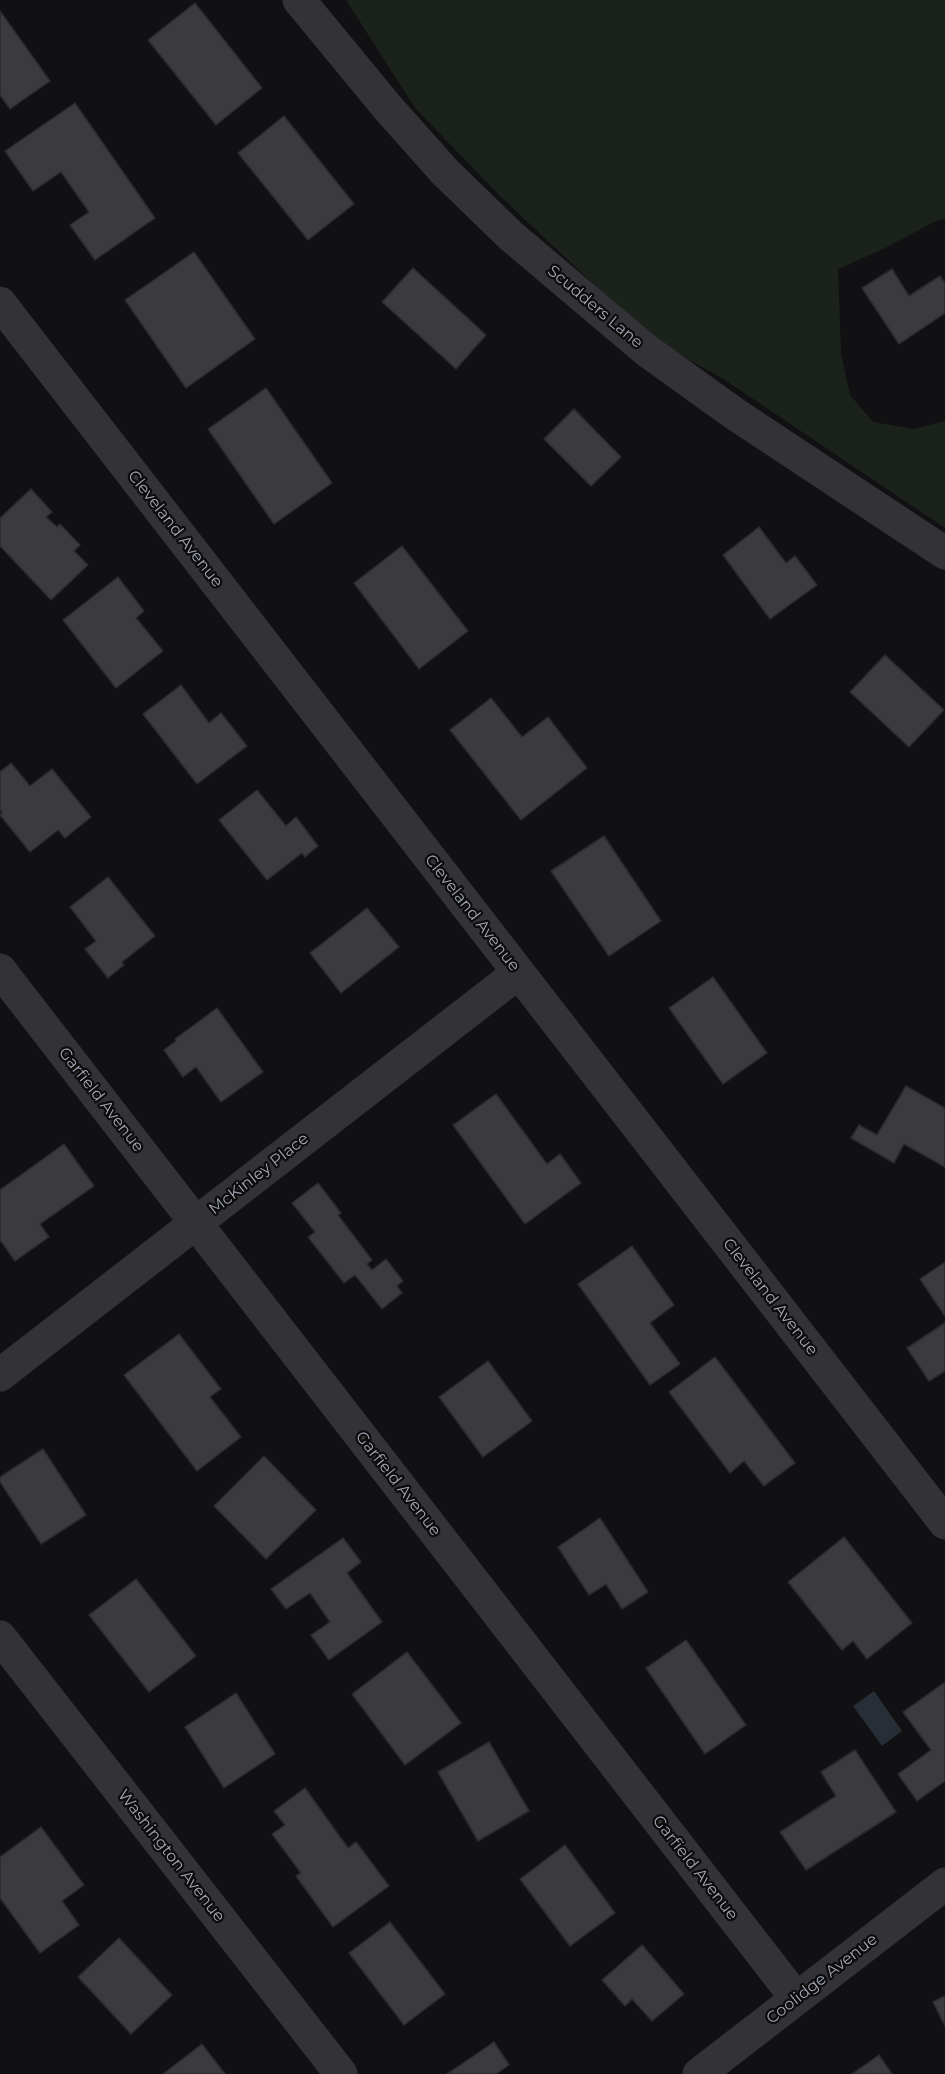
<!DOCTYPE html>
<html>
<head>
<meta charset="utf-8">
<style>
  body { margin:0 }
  canvas { display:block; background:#111012 }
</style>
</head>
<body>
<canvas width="945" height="2074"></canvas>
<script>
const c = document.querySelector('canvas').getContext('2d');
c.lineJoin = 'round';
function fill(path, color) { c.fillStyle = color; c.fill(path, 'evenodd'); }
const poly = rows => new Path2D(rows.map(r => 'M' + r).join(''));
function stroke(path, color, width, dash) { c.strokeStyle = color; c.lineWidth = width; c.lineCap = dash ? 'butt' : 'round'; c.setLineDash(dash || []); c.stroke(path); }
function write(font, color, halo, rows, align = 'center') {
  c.font = font + ' Montserrat,sans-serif'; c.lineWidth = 4.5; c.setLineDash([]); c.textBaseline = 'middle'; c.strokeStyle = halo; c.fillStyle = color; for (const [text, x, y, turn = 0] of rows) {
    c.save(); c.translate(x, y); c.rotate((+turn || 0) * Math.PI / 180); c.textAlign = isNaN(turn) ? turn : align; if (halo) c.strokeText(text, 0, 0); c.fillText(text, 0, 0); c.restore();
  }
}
fill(poly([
  [346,0,945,0,945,219,938,220,883,249,838,269,841,354,850,395,873,422,914,429,945,421,945,528,725,380,651,338,499,195,415,108]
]), '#1b221c');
fill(poly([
  [874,1691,902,1731,882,1746,853,1706]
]), '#272e35');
const building = poly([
  [195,3,262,88,216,125,148,40,195,3],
  [0,11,50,81,10,109,0,95,0,11],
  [75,103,155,218,95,260,70,225,89,212,61,172,33,191,5,151,75,103],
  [284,116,354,204,308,240,238,153,284,116],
  [194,252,255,339,186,388,125,300,194,252],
  [413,268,486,335,456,369,382,302,413,268],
  [892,269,909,296,940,276,945,283,945,313,899,344,862,288,892,269],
  [266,388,332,483,274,524,208,429,266,388],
  [574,409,621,457,591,486,544,439,574,409],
  [31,489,52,512,46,517,57,527,60,524,80,545,74,551,88,565,51,600,0,546,0,518,31,489],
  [759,527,786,563,795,556,817,585,770,619,723,555,759,527],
  [402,546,468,631,419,669,354,583,402,546],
  [118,577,144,611,136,618,163,651,116,688,63,620,118,577],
  [885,655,944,710,909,747,850,692,885,655],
  [181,685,209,723,221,713,247,746,197,784,143,714,181,685],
  [491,698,522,737,548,717,587,768,521,820,450,730,491,698],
  [11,763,30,786,52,769,91,817,65,838,58,830,30,852,0,815,2,812,0,810,0,772,11,763],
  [257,790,286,826,296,817,318,846,305,857,302,853,267,880,219,820,257,790],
  [604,836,661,921,609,956,551,871,604,836],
  [108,877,155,936,122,962,124,965,108,978,85,949,96,941,70,907,108,877],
  [367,908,399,947,341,993,310,953,367,908],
  [713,977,767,1053,723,1084,669,1008,713,977],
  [217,1008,263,1072,221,1102,196,1067,183,1077,164,1050,176,1041,175,1039,217,1008],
  [906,1086,945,1108,945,1167,904,1144,894,1163,851,1138,859,1125,877,1135,906,1086],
  [496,1094,547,1164,560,1154,581,1183,525,1224,453,1125,496,1094],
  [64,1144,94,1186,40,1224,49,1237,15,1261,0,1240,0,1190,64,1144],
  [318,1183,341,1213,338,1215,372,1260,367,1264,372,1270,386,1259,403,1281,397,1286,402,1293,382,1309,355,1275,344,1283,308,1237,315,1232,292,1203,318,1183],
  [632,1246,674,1305,650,1323,680,1364,650,1385,578,1284,632,1246],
  [945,1262,945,1316,920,1279,945,1262],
  [945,1323,945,1371,929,1381,907,1348,945,1323],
  [179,1334,221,1389,210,1397,241,1437,197,1471,124,1375,179,1334],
  [715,1357,795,1463,764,1486,744,1461,730,1473,669,1392,715,1357],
  [488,1361,532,1421,483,1457,439,1397,488,1361],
  [43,1449,86,1515,41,1544,0,1482,0,1477,43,1449],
  [264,1456,316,1510,266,1559,214,1506,264,1456],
  [600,1518,648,1592,622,1609,606,1584,589,1595,558,1547,600,1518],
  [844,1537,912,1623,867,1659,853,1641,842,1650,788,1582,844,1537],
  [343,1538,361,1562,347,1573,382,1622,329,1660,311,1635,330,1622,310,1593,286,1609,271,1589,343,1538],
  [136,1579,196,1656,149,1692,89,1615,136,1579],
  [686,1640,746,1725,705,1754,646,1668,686,1640],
  [407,1652,461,1723,405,1765,352,1694,407,1652],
  [945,1682,945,1781,917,1801,898,1774,931,1750,903,1712,945,1682],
  [236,1693,275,1754,224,1788,185,1727,236,1693],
  [489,1742,529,1811,478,1841,438,1772,489,1742],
  [855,1750,896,1812,806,1870,780,1832,836,1796,821,1772,855,1750],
  [305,1788,348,1848,356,1842,389,1886,333,1927,296,1876,301,1873,272,1834,285,1825,274,1811,305,1788],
  [41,1827,84,1885,62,1901,79,1925,40,1953,0,1898,0,1857,41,1827],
  [565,1845,615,1913,570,1946,520,1879,565,1845],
  [390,1922,445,1994,404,2025,349,1953,390,1922],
  [119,1938,172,1995,131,2034,78,1977,119,1938],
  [642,1945,684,1994,652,2021,632,1999,625,2006,602,1980,642,1945],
  [945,1996,945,2026,933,2002,945,1996],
  [494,2042,509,2065,496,2074,447,2074,494,2042],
  [202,2044,225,2074,163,2074,202,2044],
  [879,2055,892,2074,852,2074,879,2055]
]);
fill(building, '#3b3a3f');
stroke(building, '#2b2a2e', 1.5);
stroke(poly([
  [299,0,388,108,445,172,511,236,646,350,735,414,945,553],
  [0,303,945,1523],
  [0,970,796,1998],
  [0,1375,518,973],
  [0,1637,341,2074],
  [699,2074,945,1884]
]), '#323237', 33);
write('16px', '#a2a5b3', '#0c0c0d', [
  ["Scudders Lane",595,307,40],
  ["Cleveland Avenue",175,529,52],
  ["Cleveland Avenue",472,913,52],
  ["Garfield Avenue",101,1100,52],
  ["McKinley Place",259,1174,-38],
  ["Cleveland Avenue",770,1297,52],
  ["Garfield Avenue",398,1484,52],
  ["Washington Avenue",171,1856,52],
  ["Garfield Avenue",695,1868,52],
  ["Coolidge Avenue",822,1979,-38]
]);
</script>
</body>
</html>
